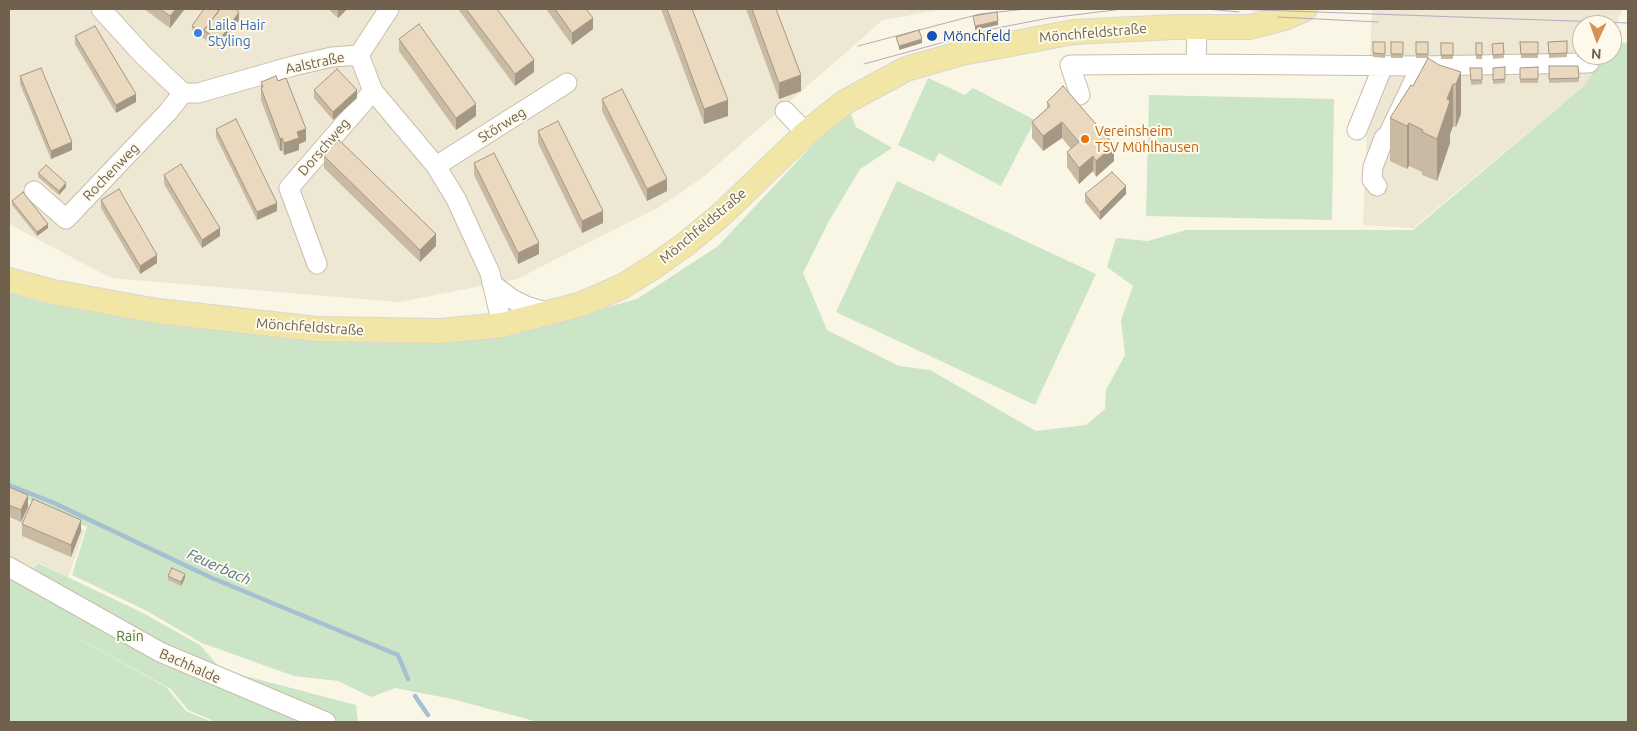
<!DOCTYPE html>
<html>
<head>
<meta charset="utf-8">
<style>
  body { margin:0 }
  #map { position:relative; width:1637px; height:731px; overflow:hidden; background:#f9f6e6; font-family:Ubuntu,sans-serif }
  canvas { display:block }
  .frame { position:absolute; inset:0; border:10px solid #6f614e; pointer-events:none }
  .north { position:absolute; left:1572px; top:15px; width:50px; height:50px; box-sizing:border-box; background:#fdfaeb; border:1px solid #c4bdac; border-radius:50%; rotate:183deg; font-size:14px; font-weight:700; line-height:20px; text-align:center; color:#6f614e }
  .north::after { content:''; display:block; margin:auto; width:18px; height:22px; background:#d59159; clip-path:polygon(50% 0,100% 100%,50% 72%,0 100%) }
</style>
</head>
<body>
<div id="map">
<canvas width="1637" height="731"></canvas>
<div class="frame"></div>
<div class="north">N</div>
</div>
<script>
const c = document.querySelector('canvas').getContext('2d');
c.lineJoin = 'round';
function fill(path, color) { c.fillStyle = color; c.fill(path, 'evenodd'); }
const poly = rows => new Path2D(rows.map(r => 'M' + r).join(''));
function stroke(path, color, width, dash) { c.strokeStyle = color; c.lineWidth = width; c.lineCap = dash ? 'butt' : 'round'; c.setLineDash(dash || []); c.stroke(path); }
function write(font, color, halo, rows, align = 'center') {
  c.font = font + ' Ubuntu,sans-serif'; c.lineWidth = 4; c.setLineDash([]); c.textBaseline = 'middle'; c.strokeStyle = halo; c.fillStyle = color; for (const [text, x, y, turn = 0] of rows) {
    c.save(); c.translate(x, y); c.rotate((+turn || 0) * Math.PI / 180); c.textAlign = isNaN(turn) ? turn : align; if (halo) c.strokeText(text, 0, 0); c.fillText(text, 0, 0); c.restore();
  }
}
fill(poly([
  [9,9,944,9,883,20,702,178,659,207,517,279,399,302,111,278,9,224],
  [1372,9,1622,9,1612,35,1612,25,1582,25,1582,55,1604,55,1584,86,1413,228,1363,225],
  [9,494,85,530,68,577,38,562,19,581,9,575]
]), '#ede7d3');
fill(poly([
  [1612,42,1628,43,1628,722,538,722,452,699,395,688,371,697,338,681,294,676,202,643,145,610,72,575,87,527,9,491,9,293,39,302,96,311,502,336,637,299,718,246,819,138,850,112,856,127,892,148,860,169,829,221,803,273,827,330,899,366,930,370,1036,431,1086,425,1105,409,1106,390,1125,355,1121,320,1133,286,1107,267,1116,238,1148,241,1186,230,1413,230,1584,86,1604,55,1612,55],
  [928,78,965,95,973,88,1035,120,1001,186,939,153,934,162,898,145],
  [1149,95,1334,99,1332,220,1146,216],
  [897,181,1096,274,1035,405,836,312],
  [38,563,143,613,200,645,222,670,356,705,358,722,216,722,188,710,171,689,19,606,166,687,186,711,212,722,12,722,9,721,9,576,19,582]
]), '#cbe5c6');
stroke(poly([
  [9,485,54,503,212,578,398,655,408,679],
  [415,696,428,715]
]), '#a4c0d1', 4.5);
const minor = poly([
  [101,9,143,55,183,93,198,93,293,66,332,57,359,55],
  [1197,27,1196,64,1421,66,1589,63],
  [359,55,373,91,436,166,456,199,490,273,502,325],
  [359,55,389,9],
  [1080,95,1070,65,1196,64],
  [785,111,806,133],
  [1357,130,1383,66],
  [436,166,567,83],
  [1377,186,1372,180,1373,167,1384,138,1388,135,1421,66],
  [34,191,66,219,167,113,183,93],
  [317,264,289,188,373,91],
  [492,284,512,299,526,306,550,313],
  [9,567,160,652,326,722]
]);
const major = poly([
  [9,280,53,292,157,311,316,329,441,331,502,325,582,304,623,286,655,266,687,243,722,214,806,133,845,102,906,69,962,53,1074,32,1174,27,1250,27,1284,18,1305,9]
]);
stroke(minor, '#c7beab', 21);
stroke(major, '#dad6d1', 26);
stroke(minor, '#fff', 19);
stroke(major, '#f1e6a5', 24);
stroke(poly([
  [1206,9,1239,12],
  [1232,9,1628,23],
  [1278,17,1378,22],
  [858,46,980,14,1026,9],
  [864,64,992,29,1049,18,1123,9]
]), '#bba6c1', 1);
fill(poly([
  [144,9,184,9,184,10,170,28],
  [328,9,347,9,338,18],
  [458,9,497,9,534,72,515,86],
  [546,9,586,9,593,29,572,45],
  [661,9,692,9,728,116,704,124],
  [746,9,776,9,801,91,779,99],
  [219,11,239,20,219,49,192,30,192,26],
  [75,36,136,102,116,113,75,44],
  [399,39,476,116,456,130,399,51],
  [1567,41,1567,57,1549,58,1548,42],
  [1582,41,1582,55,1601,55,1601,56,1577,57,1577,42],
  [1373,42,1385,42,1385,58,1373,57],
  [1391,42,1403,42,1403,58,1391,58],
  [1416,42,1428,42,1428,58,1416,58],
  [1520,42,1538,42,1538,58,1521,58],
  [1441,43,1453,43,1453,59,1441,59],
  [1476,43,1482,43,1482,59,1476,59],
  [1503,43,1504,58,1493,59,1492,44],
  [1439,65,1461,72,1461,114,1456,127,1453,126,1450,134,1450,143,1437,181,1422,175,1422,172,1409,166,1407,169,1390,161,1390,118,1413,86],
  [1549,66,1578,66,1579,82,1549,83],
  [1505,67,1505,83,1493,84,1493,68],
  [1538,67,1538,83,1520,83,1520,68],
  [1470,68,1482,68,1482,84,1471,85],
  [20,76,72,150,51,159,20,84],
  [261,82,306,141,299,144,299,150,284,155,282,150,280,151,261,100],
  [314,90,357,98,333,120,314,98],
  [602,99,667,191,647,201,602,111],
  [1047,102,1114,161,1096,177,1093,171,1079,184,1067,167,1067,152,1071,149,1062,138,1043,151,1032,138,1032,122,1047,108],
  [216,129,277,211,257,220,216,137],
  [538,131,603,223,582,233,538,143],
  [324,156,436,246,420,262,324,168],
  [474,163,539,254,518,264,474,175],
  [38,173,66,187,59,195,38,177],
  [164,175,220,236,202,248,164,184],
  [1085,194,1126,194,1100,220,1085,202],
  [101,200,157,263,140,274,101,208],
  [12,201,48,228,37,236,12,205],
  [9,487,28,507,21,522,9,517],
  [22,524,81,531,71,557,22,536],
  [168,576,185,578,181,586,168,580]
]), '#c9bba3');
fill(poly([
  [176,9,184,9,184,10,170,28,170,16],
  [338,9,347,9,338,18],
  [239,12,239,20,219,49,219,41],
  [593,18,593,29,572,45,572,33],
  [998,21,998,25,975,30,975,26],
  [922,39,922,43,899,50,899,46],
  [534,60,534,72,515,86,515,74],
  [1461,72,1461,114,1456,127,1456,84],
  [801,75,801,91,779,99,779,83],
  [1453,84,1453,126,1450,134,1450,143,1437,181,1437,139,1447,99],
  [357,90,357,98,333,120,333,112],
  [136,94,136,102,116,113,116,105],
  [728,100,728,116,704,124,704,109],
  [476,104,476,116,456,130,456,118],
  [1062,122,1062,138,1043,151,1043,136],
  [1409,123,1409,166,1407,169,1407,126],
  [306,129,306,141,299,144,299,150,284,155,284,143,297,132],
  [282,138,282,150,280,151,280,139],
  [72,142,72,150,51,159,51,151],
  [1114,145,1114,161,1096,177,1096,161],
  [1093,156,1093,171,1079,184,1079,168],
  [667,179,667,191,647,201,647,189],
  [66,183,66,187,59,195,59,191],
  [1126,186,1126,194,1100,220,1100,212],
  [277,203,277,211,257,220,257,212],
  [603,211,603,223,582,233,582,221],
  [48,224,48,228,37,236,37,232],
  [220,228,220,236,202,248,202,240],
  [436,234,436,246,420,262,420,250],
  [539,243,539,254,518,264,518,253],
  [157,255,157,263,140,274,140,266],
  [28,495,28,507,21,522,21,510],
  [81,520,81,531,71,557,71,545],
  [185,574,185,578,181,586,181,582]
]), '#a49885');
const building = poly([
  [160,9,176,9,170,16,160,9],
  [204,9,216,9,219,11,204,30,204,34,192,26,204,9],
  [220,9,235,9,239,12,219,41,204,30,220,9],
  [466,9,497,9,534,60,515,74,466,9],
  [555,9,586,9,593,18,572,33,555,9],
  [667,9,692,9,728,100,704,109,667,9],
  [752,9,776,9,801,75,779,83,752,9],
  [997,12,998,21,975,26,973,16,997,12],
  [419,24,476,104,456,118,399,39,419,24],
  [95,26,136,94,116,105,75,36,95,26],
  [919,30,922,39,899,46,896,37,919,30],
  [1567,41,1567,53,1549,54,1548,42,1567,41],
  [1582,41,1582,53,1577,53,1577,42,1582,41],
  [1373,42,1385,42,1385,54,1373,53,1373,42],
  [1391,42,1403,42,1403,54,1391,54,1391,42],
  [1416,42,1428,42,1428,54,1416,54,1416,42],
  [1520,42,1538,42,1538,54,1521,54,1520,42],
  [1441,43,1453,43,1453,55,1441,55,1441,43],
  [1476,43,1482,43,1482,55,1476,55,1476,43],
  [1503,43,1504,54,1493,55,1492,44,1503,43],
  [1428,58,1439,65,1461,72,1456,84,1453,84,1447,99,1450,101,1437,139,1422,132,1423,130,1409,123,1407,126,1390,118,1411,85,1413,86,1428,58],
  [1549,66,1578,66,1579,78,1549,79,1549,66],
  [1505,67,1505,79,1493,80,1493,68,1505,67],
  [1538,67,1538,79,1520,79,1520,68,1538,67],
  [41,68,72,142,51,151,20,76,41,68],
  [1470,68,1482,68,1482,80,1471,80,1470,68],
  [337,69,357,90,333,112,314,90,337,69],
  [276,76,278,81,286,78,306,129,297,132,299,138,284,143,282,138,280,139,261,88,263,87,261,82,276,76],
  [1063,86,1114,145,1096,161,1093,156,1079,168,1067,152,1079,142,1062,122,1043,136,1032,122,1050,106,1047,102,1063,86],
  [622,89,667,179,647,189,602,99,622,89],
  [236,119,277,203,257,212,216,129,236,119],
  [558,121,603,211,582,221,538,131,558,121],
  [339,140,436,234,420,250,324,156,339,140],
  [494,153,539,243,518,253,474,163,494,153],
  [181,164,220,228,202,240,164,175,181,164],
  [46,165,66,183,59,191,38,173,46,165],
  [1112,172,1126,186,1100,212,1085,194,1112,172],
  [119,189,157,255,140,266,101,200,119,189],
  [23,192,48,224,37,232,12,201,23,192],
  [9,487,28,495,21,510,9,505,9,487],
  [33,499,81,520,71,545,22,524,33,499],
  [172,568,185,574,181,582,168,576,172,568]
]);
fill(building, '#ead9be');
stroke(building, '#a49885', 1);
for (const [x, y, r, color] of [
  [198,33,5,"#3f7fe0"],
  [932,36,6,"#1a4fb4"],
  [1085,139,5,"#e8710a"]
]) { const dot = new Path2D(); dot.arc(x, y, r, 0, 2 * Math.PI); c.fillStyle = color; c.fill(dot); stroke(dot, '#fdfaeb', 2); }
write('14px', '#366cbe', '#fdfaeb', [
  ["Laila Hair",208,25],
  ["Styling",208,41]
], 'left');
write('14px', '#6f614e', '#fdfaeb', [
  ["Mönchfeldstraße",1093,33,-5],
  ["Aalstraße",315,63,-12],
  ["Störweg",502,125,-32],
  ["Dorschweg",324,147,-49],
  ["Rochenweg",111,172,-46],
  ["Mönchfeldstraße",703,226,-40],
  ["Mönchfeldstraße",310,327,4],
  ["Bachhalde",190,666,24]
]);
write('14px', '#164399', '#fdfaeb', [
  ["Mönchfeld",943,36]
], 'left');
write('14px', '#c56008', '#fdfaeb', [
  ["Vereinsheim",1095,131],
  ["TSV Mühlhausen",1095,147]
], 'left');
write('14px', '#4e7a4a', '#fdfaeb', [
  ["Rain",130,636]
]);
write('italic 15px', '#51768d', '#fdfaeb', [
  ["Feuerbach",219,567,24]
]);
</script>
</body>
</html>
